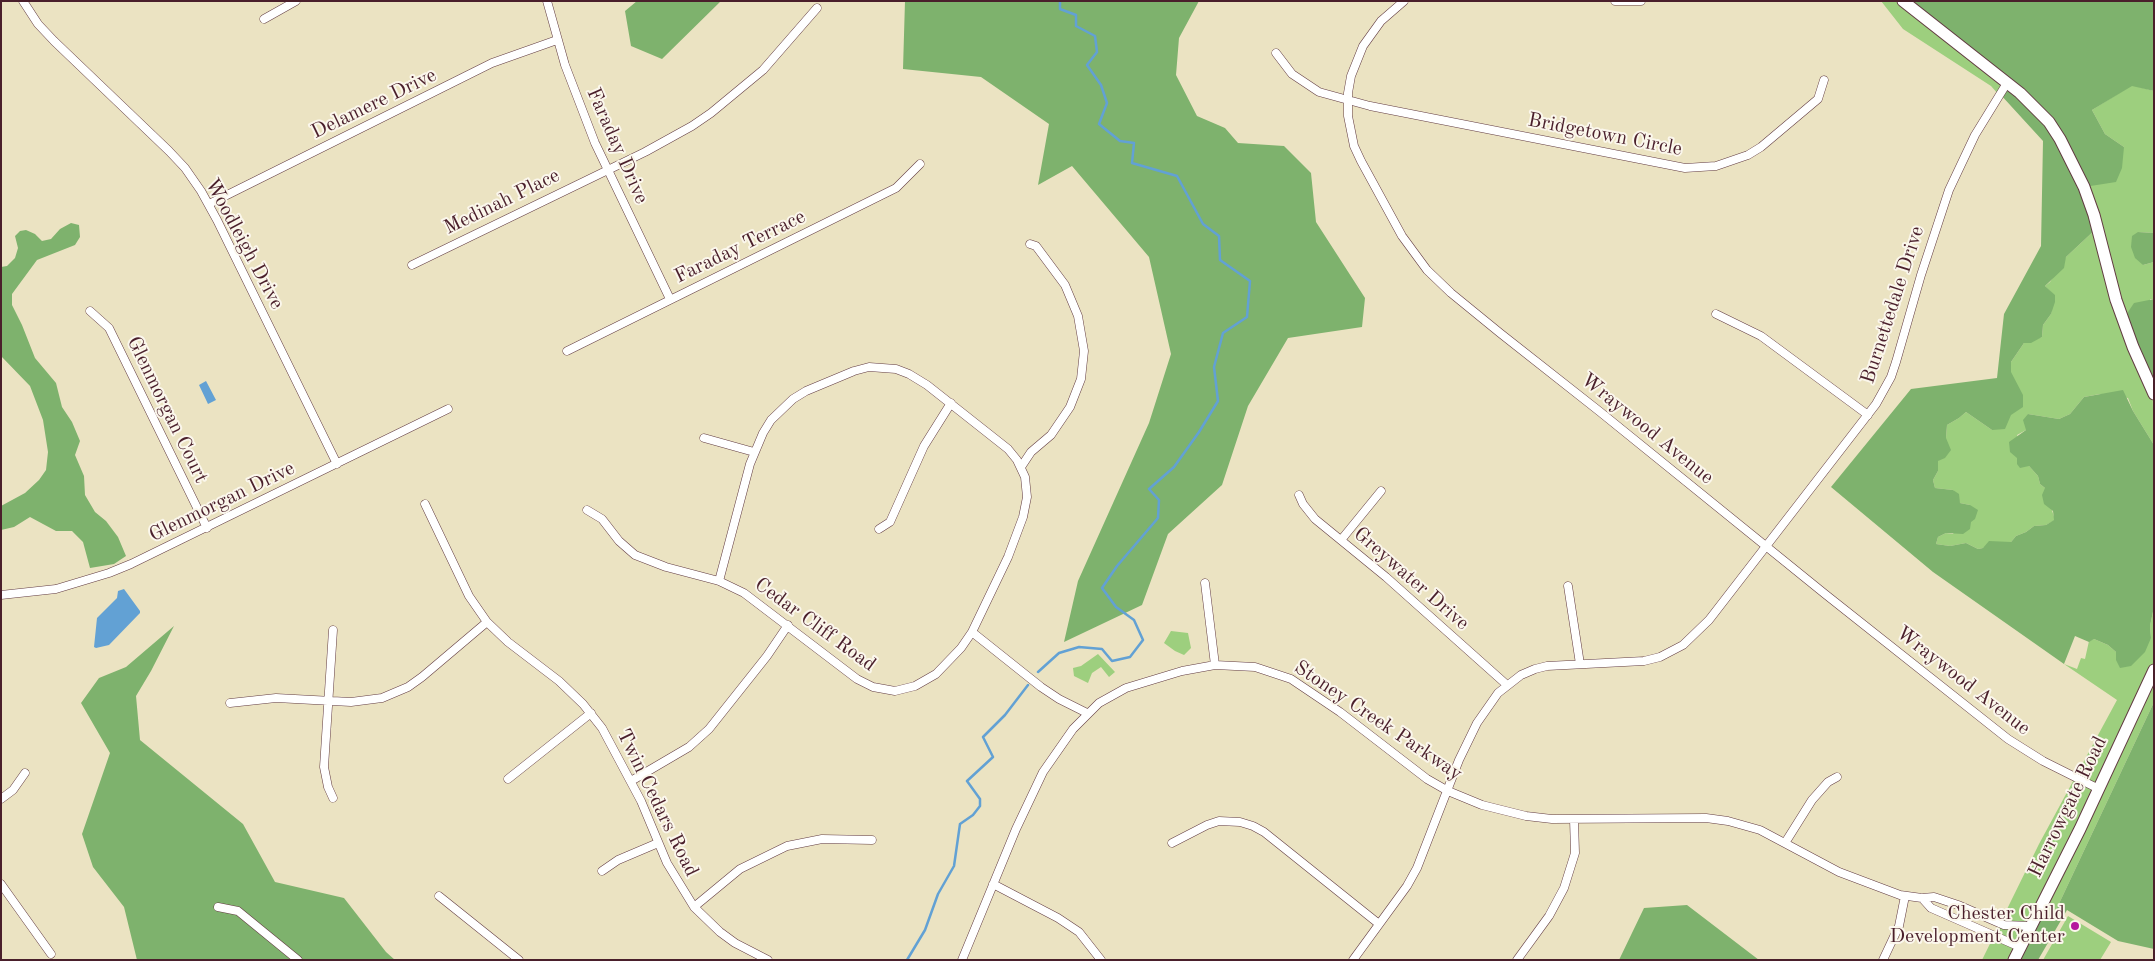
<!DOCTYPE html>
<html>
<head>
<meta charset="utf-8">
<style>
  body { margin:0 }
  #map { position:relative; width:2155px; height:961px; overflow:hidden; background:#ebe3c2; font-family:"Old Standard TT",serif }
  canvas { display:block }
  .frame { position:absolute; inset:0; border:2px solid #4a1f2b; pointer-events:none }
</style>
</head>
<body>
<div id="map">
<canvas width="2155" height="961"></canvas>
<div class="frame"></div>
</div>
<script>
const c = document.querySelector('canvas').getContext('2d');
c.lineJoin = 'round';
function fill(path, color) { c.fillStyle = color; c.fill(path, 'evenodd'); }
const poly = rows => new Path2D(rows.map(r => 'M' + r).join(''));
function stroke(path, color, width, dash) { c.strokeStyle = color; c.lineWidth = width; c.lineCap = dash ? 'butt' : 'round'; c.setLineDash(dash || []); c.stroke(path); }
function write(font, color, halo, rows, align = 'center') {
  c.font = font + ' "Old Standard TT",serif'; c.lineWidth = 4; c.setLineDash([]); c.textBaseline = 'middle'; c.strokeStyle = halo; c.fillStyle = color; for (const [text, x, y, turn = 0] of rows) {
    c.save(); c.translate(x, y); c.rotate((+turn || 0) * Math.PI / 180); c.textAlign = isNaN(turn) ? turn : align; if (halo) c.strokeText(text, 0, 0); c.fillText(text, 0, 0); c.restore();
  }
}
fill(poly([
  [1881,1,1903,1,2007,83,1999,95,1991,86,1903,29],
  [2132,85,2154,91,2154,233,2138,232,2143,265,2154,262,2154,299,2150,299,2154,445,2133,411,2128,398,2100,394,2084,397,2070,414,2059,419,2028,414,2026,430,2017,435,2029,466,2038,476,2040,484,2045,488,2055,520,2046,525,2034,526,2026,532,2016,536,2011,542,1978,549,1966,543,1950,546,1936,544,1938,537,1946,533,1953,534,1970,505,1960,503,1953,490,1935,488,1933,480,1938,471,1938,461,1946,438,1947,425,1959,418,1966,412,1992,430,2011,372,2011,362,2024,343,2042,337,2043,325,2051,314,2054,295,2045,286,2050,282,2066,257,2097,228,2084,187,2124,147,2105,134,2092,110],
  [2154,607,2154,702,2056,910,2032,926,2016,960,1982,960,2039,844,2117,700,2064,664,2077,669,2081,658,2085,659,2089,641,2094,639,2108,645,2116,652,2116,660,2151,638,2150,626],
  [1171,631,1188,633,1191,648,1184,655,1175,651,1164,643],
  [1098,654,1115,672,1109,677,1101,667,1092,673,1088,683,1074,676,1073,668,1081,666],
  [2068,916,2111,942,2100,960,2043,960]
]), '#9dcf7e');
fill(poly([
  [637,1,721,1,662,59,631,46,625,11],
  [905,1,1199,1,1179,38,1176,75,1197,116,1225,128,1238,143,1284,146,1311,173,1316,222,1365,298,1362,327,1288,338,1248,406,1222,485,1168,534,1142,605,1064,642,1078,581,1149,423,1171,354,1149,257,1072,166,1038,185,1049,124,981,77,903,69],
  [1903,1,2154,1,2154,91,2132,86,2092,110,2105,134,2124,147,2122,168,2116,182,2084,187,2097,228,2066,257,2064,268,2045,286,2055,295,2055,302,2051,314,2043,325,2042,337,2031,343,2024,343,2011,362,2011,372,2023,395,2023,407,2011,415,2005,429,1992,430,1966,412,1959,418,1947,425,1946,438,1951,450,1945,458,1938,461,1938,471,1933,480,1935,488,1953,490,1959,494,1960,503,1970,505,1978,510,1975,519,1971,522,1970,529,1963,534,1946,533,1938,537,1936,544,1950,546,1966,543,1978,549,1983,548,1989,541,2011,542,2016,536,2026,532,2034,526,2046,525,2054,520,2053,511,2044,504,2042,495,2045,488,2040,484,2038,476,2029,466,2020,468,2017,464,2017,458,2010,452,2009,442,2026,430,2023,420,2028,414,2059,419,2070,414,2084,397,2123,390,2133,411,2154,445,2154,607,2150,626,2151,638,2145,652,2131,666,2120,668,2116,660,2116,652,2108,645,2094,639,2089,642,2075,636,2064,664,1933,572,1831,487,1911,389,1997,378,2004,314,2041,246,2043,141,2000,94,2007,83],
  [71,223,79,225,80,237,75,245,37,260,12,294,12,305,22,325,35,358,56,383,62,407,72,422,80,441,75,455,84,476,85,495,95,512,106,521,118,537,126,556,114,564,90,568,83,542,72,531,56,531,30,517,14,527,1,530,1,506,25,493,39,480,46,470,48,452,43,420,30,386,1,356,1,267,7,266,15,258,18,248,15,236,20,231,26,230,35,234,42,241,51,239,60,229],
  [2138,232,2154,233,2154,262,2143,265,2135,258,2131,247,2132,236],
  [2154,299,2154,394,2124,324,2128,312,2134,303],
  [174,626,151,671,136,696,140,740,243,824,275,882,344,898,386,952,395,960,137,960,124,907,93,867,82,834,110,753,81,703,99,678,126,667],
  [2154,702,2154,949,2118,941,2067,910,2038,960,2016,960,2032,926,2056,910],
  [1687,905,1759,960,1619,960,1644,908]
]), '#7eb26d');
fill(poly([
  [206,381,216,400,208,404,199,385],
  [124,589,140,611,140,613,109,645,96,648,94,647,97,618,117,598,118,591]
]), '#62a1d4');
stroke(poly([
  [1038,672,1059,653,1079,647,1102,649,1112,661,1130,657,1143,640,1134,620,1116,607,1102,588,1117,566,1158,518,1159,500,1149,489,1174,467,1199,432,1218,401,1214,367,1223,333,1247,317,1250,281,1220,260,1219,236,1203,224,1177,176,1132,163,1134,143,1120,141,1099,124,1107,103,1101,85,1087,65,1097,52,1095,36,1076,26,1076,15,1060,9,1060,1],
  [907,960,925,930,938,894,954,866,960,824,973,815,980,806,980,799,967,781,993,757,983,737,1005,715,1028,685]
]), '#62a1d4', 2.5);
const street = poly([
  [23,1,38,24,54,41,169,151,185,168,201,191,217,220,337,464],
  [547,1,565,65,595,143,670,299],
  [1404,1,1381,21,1363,46,1351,76,1348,93,1348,116,1354,146,1361,161,1402,236,1427,270,1451,293,1500,333,1599,411,1825,594,2008,739,2043,761,2099,789],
  [1615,1,1641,1],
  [264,19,296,1],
  [1276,53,1292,74,1319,92,1370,106,1685,168,1716,166,1748,155,1761,147,1818,99,1824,80],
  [209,204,492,63,557,40],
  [412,265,645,152,692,126,711,113,763,70,817,8],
  [90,311,109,328,207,528],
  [1716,314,1761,336,1868,415],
  [567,351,896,188,920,164],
  [704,438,754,452],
  [1021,467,1031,452,1051,435,1070,407,1081,379,1084,351,1078,316,1065,285,1036,246,1030,244],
  [1299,495,1303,504,1315,519,1386,577,1507,685],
  [425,504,469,596,487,622,508,642,559,681,583,704,602,728,641,801,667,863,694,907,720,932,735,943,768,960],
  [587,510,602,519,619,541,635,555,666,567,719,581,744,593,857,679,873,687,895,691,915,686,936,674,961,648,972,632,1008,557,1023,517,1027,497,1025,477,1017,460,1008,449,927,385,909,374,896,369,869,367,854,371,806,391,793,399,771,420,763,433,750,464,719,581],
  [879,529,890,522,924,446,951,403],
  [1341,540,1381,491],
  [1205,583,1215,665],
  [1568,586,1580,664],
  [1,595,56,589,109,573,131,564,448,409],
  [333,630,324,767,328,787,333,798],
  [972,632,1041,687,1059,699,1087,713],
  [230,703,276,698,351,702,382,698,408,687,422,677,487,622],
  [508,779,591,713],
  [631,781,689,747,709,729,767,656,788,625],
  [1,799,13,790,25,773],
  [1172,843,1207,825,1219,821,1240,822,1253,826,1264,832,1379,924],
  [1785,843,1812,800,1828,782,1837,777],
  [602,871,618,860,658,843],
  [1,884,51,954],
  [993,884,1058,918,1079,932,1101,960],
  [439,896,519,960],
  [1922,898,1931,908,2020,947],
  [218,907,238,911,298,960],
  [694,907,740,869,787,846,822,839,872,840],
  [962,960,1016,829,1043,772,1073,729,1099,703,1126,688,1182,671,1215,665,1255,667,1291,679,1340,712,1427,779,1448,791,1482,805,1526,816,1552,819,1706,818,1728,821,1760,830,1839,872,1900,895,1922,898,1934,897,1958,905,2004,925,2031,926],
  [1353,960,1407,886,1417,868,1459,760,1477,723,1498,693,1521,675,1535,669,1547,666,1644,661,1660,657,1683,645,1709,620,1876,404,1891,377,1896,362,1921,275,1949,190,1975,135,2007,83],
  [1517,960,1549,916,1564,888,1575,853,1574,819],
  [1883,960,1899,926,1905,896]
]);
const secondary = poly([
  [1903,1,2020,93,2049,122,2060,139,2084,187,2094,215,2116,300,2133,347,2154,394],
  [2014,960,2080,829,2154,670]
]);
stroke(street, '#623c42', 9);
stroke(secondary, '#623c42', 13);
stroke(street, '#fff', 8);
stroke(secondary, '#fff', 11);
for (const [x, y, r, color] of [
  [2075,926,5,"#b5179e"]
]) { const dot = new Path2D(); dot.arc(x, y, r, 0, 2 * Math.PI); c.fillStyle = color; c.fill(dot); stroke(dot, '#fbf7ec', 2); }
write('20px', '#4a1f2b', '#fbf7ec', [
  ["Delamere Drive",374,104,-26],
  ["Bridgetown Circle",1605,135,11],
  ["Faraday Drive",617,146,66],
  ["Medinah Place",502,202,-26],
  ["Woodleigh Drive",244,244,62],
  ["Faraday Terrace",740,247,-26],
  ["Burnettedale Drive",1893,305,-72],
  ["Glenmorgan Court",167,410,64],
  ["Wraywood Avenue",1647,429,39],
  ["Glenmorgan Drive",222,502,-26],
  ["Greywater Drive",1411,579,41],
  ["Cedar Cliff Road",815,625,36],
  ["Wraywood Avenue",1963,681,38],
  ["Stoney Creek Parkway",1378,721,34],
  ["Twin Cedars Road",657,803,64],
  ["Harrowgate Road",2068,807,-64]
]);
write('20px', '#4a1f2b', '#fbf7ec', [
  ["Chester Child",2065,914],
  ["Development Center",2065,937]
], 'right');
</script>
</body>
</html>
